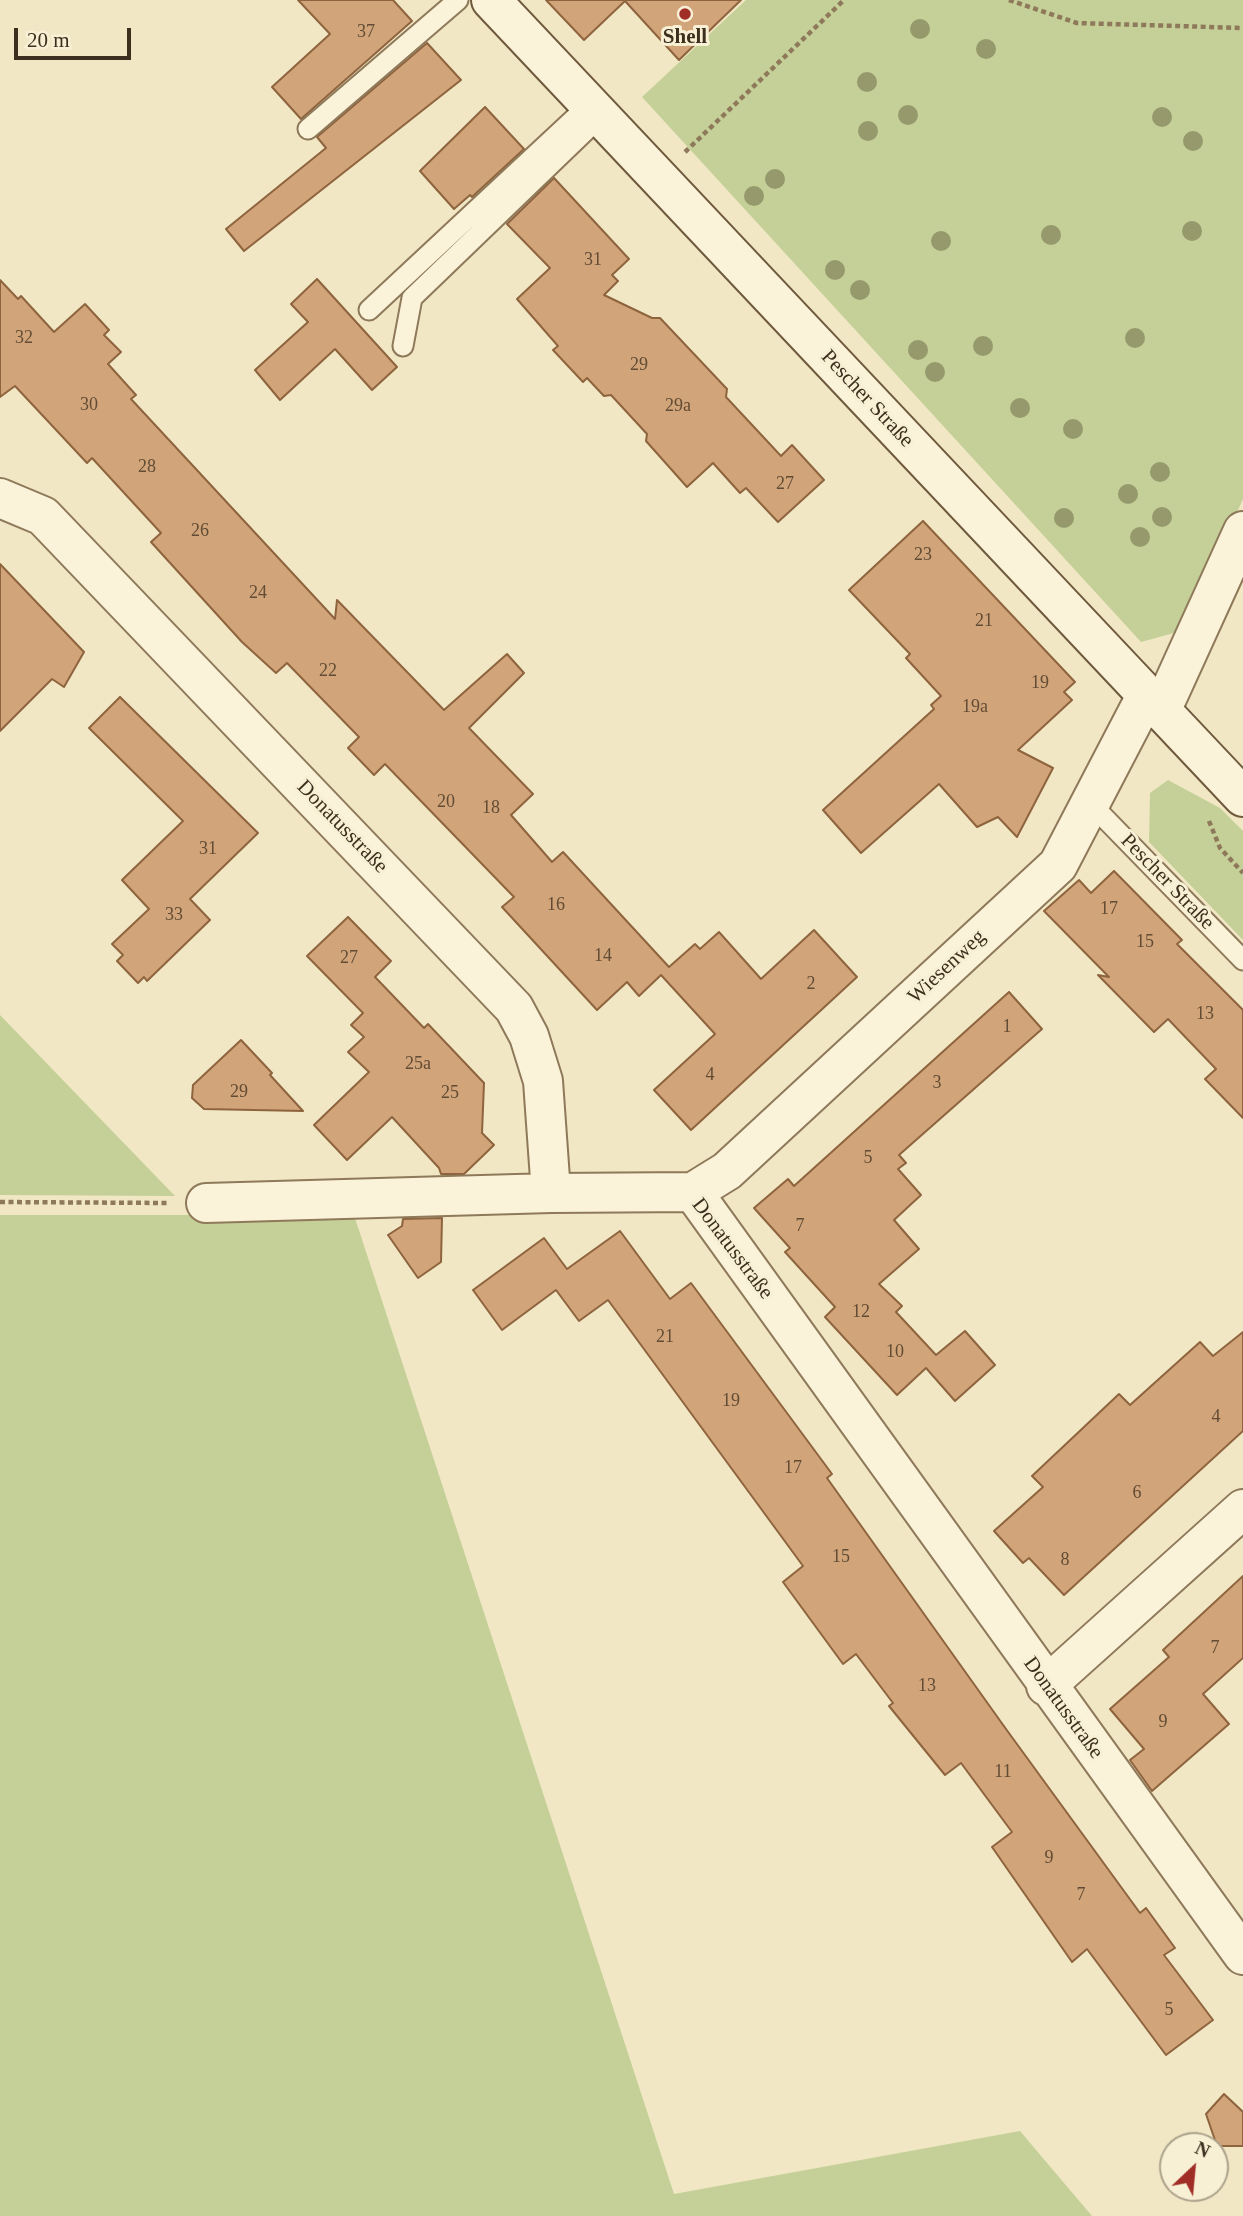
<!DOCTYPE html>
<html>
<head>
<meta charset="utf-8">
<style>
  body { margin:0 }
  #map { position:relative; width:1243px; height:2216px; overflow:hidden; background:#f1e7c5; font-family:"Times New Roman",serif }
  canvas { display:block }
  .north { position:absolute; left:1159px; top:2132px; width:70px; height:70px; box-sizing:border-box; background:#f8f0d5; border:2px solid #ada38c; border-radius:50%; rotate:26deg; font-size:19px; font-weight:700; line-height:28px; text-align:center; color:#3d2f1e }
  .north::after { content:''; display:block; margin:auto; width:24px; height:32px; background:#a02e26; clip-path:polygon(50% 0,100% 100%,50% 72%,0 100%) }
  .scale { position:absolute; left:14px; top:28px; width:117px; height:32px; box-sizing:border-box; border:4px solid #3d2f1e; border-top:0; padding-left:9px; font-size:21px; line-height:24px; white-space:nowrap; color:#3d2f1e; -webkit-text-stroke:5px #f8f0d5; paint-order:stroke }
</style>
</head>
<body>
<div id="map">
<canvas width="1243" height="2216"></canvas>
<div class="north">N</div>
<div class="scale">20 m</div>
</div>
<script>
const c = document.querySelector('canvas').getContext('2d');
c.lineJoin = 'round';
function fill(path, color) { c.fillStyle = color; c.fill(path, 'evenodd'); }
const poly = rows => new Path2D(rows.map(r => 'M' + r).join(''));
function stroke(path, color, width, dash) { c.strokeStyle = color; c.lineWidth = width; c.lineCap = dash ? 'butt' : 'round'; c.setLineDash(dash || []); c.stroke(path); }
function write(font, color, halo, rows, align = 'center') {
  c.font = font + ' "Times New Roman",serif'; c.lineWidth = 6; c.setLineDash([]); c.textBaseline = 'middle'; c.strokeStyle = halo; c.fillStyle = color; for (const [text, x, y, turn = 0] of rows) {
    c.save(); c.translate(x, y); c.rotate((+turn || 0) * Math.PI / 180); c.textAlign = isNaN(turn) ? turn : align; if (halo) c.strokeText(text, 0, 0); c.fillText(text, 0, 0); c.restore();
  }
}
fill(poly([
  [746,0,1243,0,1243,499,1193,610,1174,633,1141,642,642,97],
  [1168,780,1220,808,1243,831,1243,940,1149,842,1150,793],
  [0,1015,175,1196,0,1195],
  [0,1215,354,1215,674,2194,1020,2131,1092,2216,0,2216]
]), '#c5d098');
const building = poly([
  [298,0,393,0,412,21,301,119,272,87,330,34,298,0],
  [546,0,741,0,679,60,625,1,584,40,546,0],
  [427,43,461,80,244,251,226,229,326,148,317,137,427,43],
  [485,107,524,149,472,197,470,195,454,209,420,171,485,107],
  [554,178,629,259,612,275,618,281,604,295,652,318,660,318,727,389,726,397,781,456,792,445,824,480,778,522,746,488,740,493,713,463,687,487,646,441,647,434,611,395,604,396,587,378,583,382,553,350,558,346,517,299,550,268,507,224,554,178],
  [317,279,397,367,372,390,335,349,280,400,255,370,308,322,291,304,317,279],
  [0,280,18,299,21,296,54,332,85,304,109,330,104,335,121,352,108,364,136,395,131,399,335,619,337,600,444,710,507,654,524,673,469,728,533,794,511,815,552,862,563,852,669,967,695,944,700,949,719,932,761,979,814,930,857,977,691,1130,654,1090,715,1034,661,975,639,996,627,982,597,1010,502,907,514,897,385,764,374,775,348,748,359,737,287,663,276,673,242,642,151,542,161,533,92,458,87,463,15,386,0,397,0,280],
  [923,521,1075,682,1064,692,1072,700,1018,750,1053,768,1017,837,998,817,977,827,939,784,861,853,823,810,934,709,931,705,941,696,906,658,910,654,849,590,923,521],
  [0,564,84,652,64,687,52,679,0,731,0,564],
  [120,697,258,833,190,899,210,920,147,981,144,977,138,983,117,961,123,955,112,944,149,909,122,880,183,821,89,728,120,697],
  [1114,871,1182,940,1177,944,1243,1010,1243,1118,1205,1079,1216,1069,1168,1019,1154,1032,1098,975,1109,977,1044,911,1079,880,1091,893,1114,871],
  [348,917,391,961,375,977,424,1028,428,1024,484,1083,482,1133,494,1145,464,1174,441,1174,439,1168,392,1117,347,1160,314,1125,369,1072,348,1052,364,1037,351,1025,363,1013,307,956,348,917],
  [1009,992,1042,1029,899,1155,906,1163,898,1169,921,1195,894,1220,919,1249,879,1284,902,1306,896,1312,936,1355,965,1331,995,1365,955,1401,926,1368,897,1395,825,1317,835,1307,785,1252,790,1248,754,1208,788,1179,794,1186,1009,992],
  [241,1040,272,1073,270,1075,303,1111,204,1109,192,1098,193,1085,241,1040],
  [442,1218,441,1262,418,1278,388,1235,402,1226,403,1219,442,1218],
  [620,1231,670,1299,691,1283,832,1474,827,1478,1006,1729,1140,1913,1146,1908,1175,1948,1164,1955,1213,2020,1166,2055,1087,1949,1072,1962,992,1847,1012,1832,961,1763,945,1775,889,1706,893,1703,856,1654,843,1664,783,1582,803,1566,608,1300,579,1321,556,1290,502,1330,473,1290,544,1238,567,1269,620,1231],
  [1243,1332,1243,1431,1064,1595,1029,1558,1023,1563,994,1531,1043,1487,1032,1476,1119,1394,1130,1405,1200,1342,1213,1356,1243,1332],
  [1243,1576,1243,1658,1203,1694,1229,1724,1152,1791,1130,1760,1144,1749,1110,1709,1169,1657,1163,1650,1243,1576],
  [1224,2094,1243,2112,1243,2146,1217,2146,1206,2114,1224,2094]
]);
fill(building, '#d1a479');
stroke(building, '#8e643e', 2);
const lane = poly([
  [308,129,458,0],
  [369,310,590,104],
  [403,346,412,298,601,116],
  [1090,803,1243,960]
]);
const street = poly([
  [0,498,43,516,514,1008,529,1036,543,1081,551,1193,693,1192,1243,1955],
  [1161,711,1243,531],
  [693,1192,727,1171,1058,865,1146,696],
  [206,1203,551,1193],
  [1046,1686,1243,1509]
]);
const secondary = poly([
  [491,0,1243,797]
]);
stroke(lane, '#8e795a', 23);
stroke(street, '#8e795a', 42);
stroke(secondary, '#6f5a3d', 42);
stroke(poly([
  [1009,0,1077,23,1243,28],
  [685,152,844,0],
  [1209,821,1220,848,1243,873],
  [0,1202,167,1203]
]), '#8e795a', 4.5, [5, 3.5]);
stroke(lane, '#fbf3d9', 19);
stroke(street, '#fbf3d9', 38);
stroke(secondary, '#fbf3d9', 38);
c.fillStyle = '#95996c';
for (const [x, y] of [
  [920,29],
  [986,49],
  [867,82],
  [908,115],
  [1162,117],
  [868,131],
  [1193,141],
  [775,179],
  [754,196],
  [1192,231],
  [1051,235],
  [941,241],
  [835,270],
  [860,290],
  [1135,338],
  [983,346],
  [918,350],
  [935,372],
  [1020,408],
  [1073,429],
  [1160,472],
  [1128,494],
  [1162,517],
  [1064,518],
  [1140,537]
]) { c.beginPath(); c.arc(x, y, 10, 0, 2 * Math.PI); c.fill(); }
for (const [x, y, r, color] of [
  [685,14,7,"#a02e26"]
]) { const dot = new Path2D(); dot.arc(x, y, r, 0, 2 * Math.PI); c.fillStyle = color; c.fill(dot); stroke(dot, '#f8f0d5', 2.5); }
write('18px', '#624c35', null, [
  ["37",366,32],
  ["31",593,260],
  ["32",24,338],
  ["29",639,365],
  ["30",89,405],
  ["29a",678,406],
  ["28",147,467],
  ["27",785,484],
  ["26",200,531],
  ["23",923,555],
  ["24",258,593],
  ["21",984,621],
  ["22",328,671],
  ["19",1040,683],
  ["19a",975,707],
  ["20",446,802],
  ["18",491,808],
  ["31",208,849],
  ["16",556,905],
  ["17",1109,909],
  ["33",174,915],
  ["15",1145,942],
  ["14",603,956],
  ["27",349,958],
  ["2",811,984],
  ["13",1205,1014],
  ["1",1007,1027],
  ["25a",418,1064],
  ["4",710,1075],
  ["3",937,1083],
  ["29",239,1092],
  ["25",450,1093],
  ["5",868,1158],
  ["7",800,1226],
  ["12",861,1312],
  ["21",665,1337],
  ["10",895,1352],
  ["19",731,1401],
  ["4",1216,1417],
  ["17",793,1468],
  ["6",1137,1493],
  ["15",841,1557],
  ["8",1065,1560],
  ["7",1215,1648],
  ["13",927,1686],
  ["9",1163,1722],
  ["11",1003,1772],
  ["9",1049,1858],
  ["7",1081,1895],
  ["5",1169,2010]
]);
write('bold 21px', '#3d2f1e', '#f8f0d5', [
  ["Shell",685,38]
]);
write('21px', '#3d2f1e', '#f8f0d5', [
  ["Pescher Straße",867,399,47],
  ["Donatusstraße",342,827,46],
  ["Pescher Straße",1167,882,46],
  ["Wiesenweg",947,967,-43],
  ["Donatusstraße",732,1249,53],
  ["Donatusstraße",1063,1708,54]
]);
</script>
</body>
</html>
